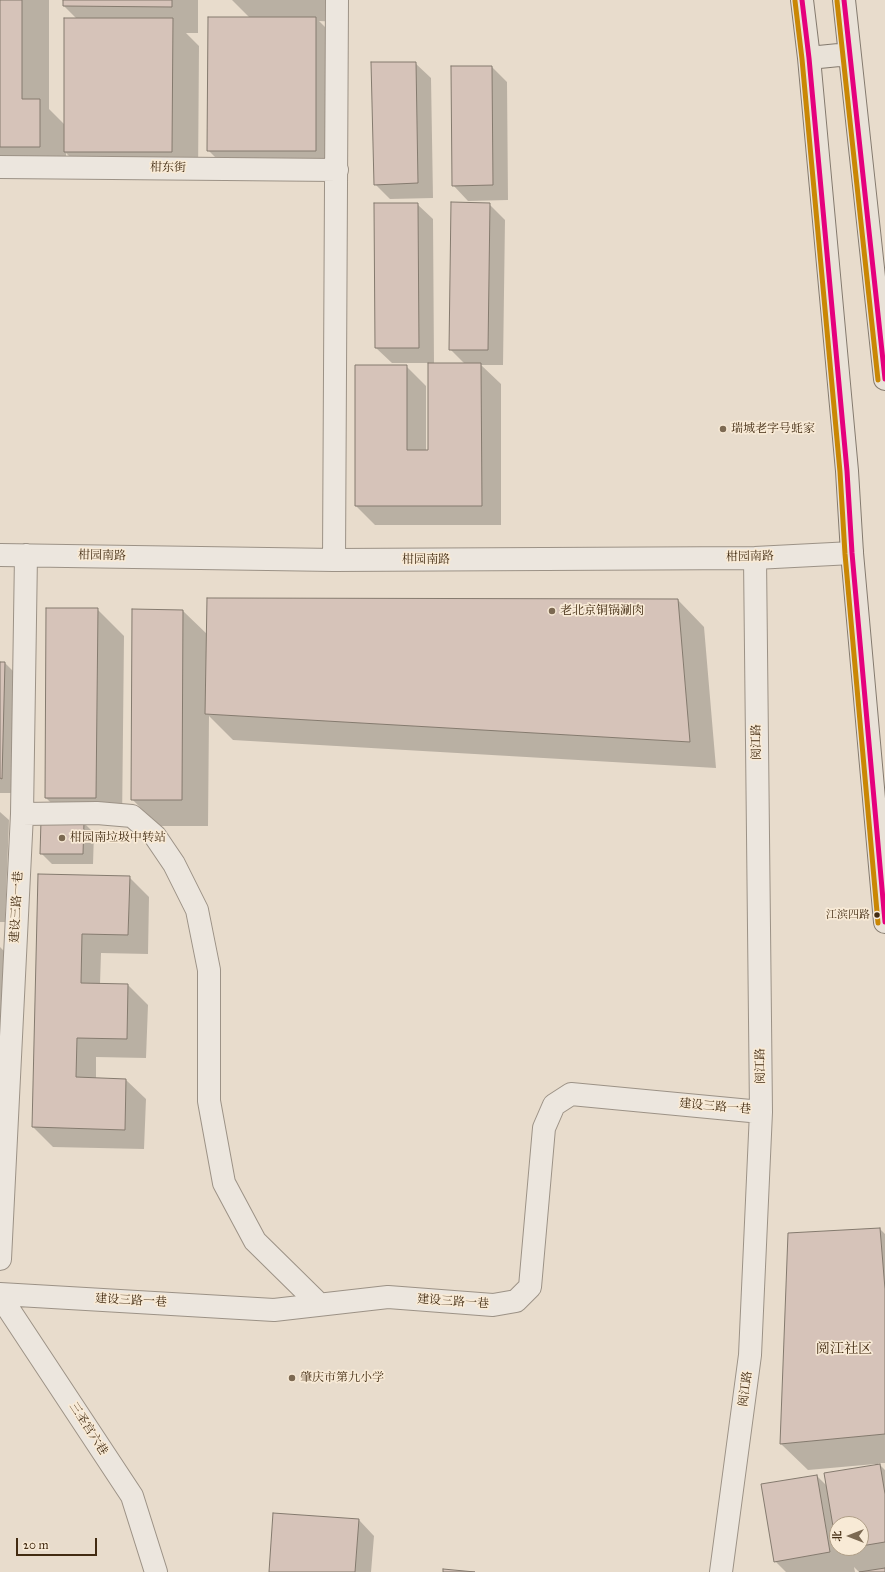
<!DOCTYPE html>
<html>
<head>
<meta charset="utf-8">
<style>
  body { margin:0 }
  #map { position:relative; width:885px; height:1572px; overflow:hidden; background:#e8dccc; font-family:"IM FELL Great Primer","Noto Serif SC",serif }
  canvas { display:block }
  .north { position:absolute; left:829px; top:1516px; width:40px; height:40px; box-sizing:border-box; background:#f8ead6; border:1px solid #af9e87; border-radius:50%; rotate:270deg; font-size:11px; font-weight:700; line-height:16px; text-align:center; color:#422b11 }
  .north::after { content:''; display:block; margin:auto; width:14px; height:18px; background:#7c6952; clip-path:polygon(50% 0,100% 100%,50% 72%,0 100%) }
  .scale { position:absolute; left:16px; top:1538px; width:81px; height:18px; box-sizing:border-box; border:2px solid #422b11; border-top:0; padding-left:5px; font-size:12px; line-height:14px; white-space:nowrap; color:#422b11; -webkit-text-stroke:3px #f8ead6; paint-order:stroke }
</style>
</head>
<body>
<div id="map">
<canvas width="885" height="1572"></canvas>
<div class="north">北</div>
<div class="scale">20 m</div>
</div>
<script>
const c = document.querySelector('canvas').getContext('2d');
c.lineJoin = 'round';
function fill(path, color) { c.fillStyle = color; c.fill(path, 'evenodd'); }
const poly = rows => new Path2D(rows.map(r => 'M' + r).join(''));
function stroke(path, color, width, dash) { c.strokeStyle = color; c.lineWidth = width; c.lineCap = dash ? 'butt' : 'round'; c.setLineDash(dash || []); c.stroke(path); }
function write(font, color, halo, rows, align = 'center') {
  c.font = font + ' "IM FELL Great Primer","Noto Serif SC",serif'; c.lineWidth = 3.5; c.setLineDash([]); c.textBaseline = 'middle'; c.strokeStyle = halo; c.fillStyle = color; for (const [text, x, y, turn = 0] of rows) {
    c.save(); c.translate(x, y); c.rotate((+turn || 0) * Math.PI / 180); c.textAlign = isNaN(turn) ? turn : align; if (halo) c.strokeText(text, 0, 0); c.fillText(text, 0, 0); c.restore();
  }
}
fill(poly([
  [0,0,49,0,49,109,65,125,77,19,64,6,64,0,198,0,198,33,186,33,199,46,198,178,91,178,66,153,66,173,0,173],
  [232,0,341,0,341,22,319,21,343,45,342,177,235,177,208,150,250,18],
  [415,63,431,78,433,198,390,199,375,184],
  [492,67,507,82,508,200,468,201,453,185],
  [375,204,417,204,433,219,434,364,465,364,450,349,489,204,505,220,503,365,481,365,501,384,501,525,375,525,356,506,406,366,426,386,426,451,429,451,429,363,392,363,376,348],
  [678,600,704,627,716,768,233,740,209,716,208,826,158,826,132,799,133,610,183,611,208,635],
  [97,609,124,636,122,825,85,824,94,833,93,864,52,864,41,853,71,822,46,798],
  [0,663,5,663,20,678,17,793,0,793],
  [0,812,9,820,5,922,0,922],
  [39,875,129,877,149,897,148,954,101,953,100,984,128,985,148,1005,146,1058,96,1057,96,1079,126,1080,146,1099,144,1149,53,1147,33,1127],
  [0,947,5,952,0,1060],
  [880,1229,885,1234,885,1463,878,1463,885,1470,885,1572,859,1572,854,1567,855,1572,786,1572,775,1561,817,1476,827,1486,875,1465,875,1464,808,1470,781,1444],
  [837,1524,861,1524,861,1548,837,1548],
  [359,1520,374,1536,371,1572,270,1572]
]), '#0003');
const building = poly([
  [0,0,22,0,22,99,40,99,40,147,0,147,0,0],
  [63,0,172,0,172,7,63,6,63,0],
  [208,17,316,17,316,151,207,151,208,17],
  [64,18,173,18,172,152,64,152,64,18],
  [371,62,416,62,418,183,374,185,371,62],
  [451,66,492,66,493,185,452,186,451,66],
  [451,202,490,203,488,350,449,350,451,202],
  [374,203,418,203,419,348,375,348,374,203],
  [428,363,481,363,482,506,355,506,355,365,407,365,407,450,428,450,428,363],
  [207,598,678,599,690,742,205,714,207,598],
  [46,608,98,608,96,798,45,798,46,608],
  [132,609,183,610,182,800,131,800,132,609],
  [0,662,5,662,2,779,0,778,0,662],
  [41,821,84,822,83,854,40,854,41,821],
  [38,874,130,876,128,935,82,934,81,983,128,984,127,1039,77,1038,76,1077,126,1079,125,1130,32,1127,38,874],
  [880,1228,885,1289,885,1434,780,1444,788,1233,880,1228],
  [880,1464,885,1494,885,1542,861,1546,861,1524,837,1524,837,1548,851,1548,837,1550,824,1473,880,1464],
  [817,1475,830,1552,774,1562,761,1484,817,1475],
  [273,1513,359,1519,355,1572,269,1572,273,1513],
  [885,1568,885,1572,859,1572,885,1568],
  [443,1569,475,1572,443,1572,443,1569]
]);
fill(building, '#d6c3b9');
stroke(building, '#847a6e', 1);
const minor = poly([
  [0,167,337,170],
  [0,555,334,560,755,558,852,553],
  [334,560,337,0],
  [22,814,97,813,132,816,155,836,174,864,197,910,209,970,209,1101,224,1183,255,1241,319,1304],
  [0,1259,22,814,26,555],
  [0,1294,274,1310,388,1297,493,1305,516,1301,530,1287,544,1128,554,1105,571,1094,761,1112],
  [0,1296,132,1496,156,1572],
  [721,1572,750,1355,761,1112,755,558]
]);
const major = poly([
  [802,0,809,58,847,471,852,553,885,922],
  [844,0,885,379],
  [809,58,849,54]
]);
stroke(minor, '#9c9286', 24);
stroke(major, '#847a6e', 24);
stroke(minor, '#ece6de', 22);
stroke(major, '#e9e2d8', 22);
stroke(poly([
  [802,0,809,58,847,471,852,553,885,922],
  [844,0,885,379]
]), '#e5007d', 5);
stroke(poly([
  [795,1,802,59,840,472,845,554,878,923],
  [837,1,878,380]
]), '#ca8704', 5);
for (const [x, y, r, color] of [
  [723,429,4,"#7c6952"],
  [552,611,4,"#7c6952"],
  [62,838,4,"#7c6952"],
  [877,915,3.5,"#422b11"],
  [292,1378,4,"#7c6952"]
]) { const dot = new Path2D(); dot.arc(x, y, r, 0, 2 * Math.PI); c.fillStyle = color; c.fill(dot); stroke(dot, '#f8ead6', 1.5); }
write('11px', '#422b11', '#f8ead6', [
  ["江滨四路",870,915]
], 'right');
write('12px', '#422b11', '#f8ead6', [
  ["柑东街",168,168,1],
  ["柑园南路",102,556,1],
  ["柑园南路",750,557,-1],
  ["柑园南路",426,560],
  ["阅江路",757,742,-91],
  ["建设三路一巷",17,907,-87],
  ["阅江路",761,1066,-91],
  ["建设三路一巷",715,1107,5],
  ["建设三路一巷",131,1301,3],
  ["建设三路一巷",453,1302,4],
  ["阅江路",746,1389,-82],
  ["三圣宫六巷",88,1429,57]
]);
write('12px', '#422b11', '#f8ead6', [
  ["瑞城老字号蚝家",731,429],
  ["老北京铜锅涮肉",560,611],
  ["柑园南垃圾中转站",70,838],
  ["肇庆市第九小学",300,1378]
], 'left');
write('14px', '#422b11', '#f8ead6', [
  ["阅江社区",844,1350]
]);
</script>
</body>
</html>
